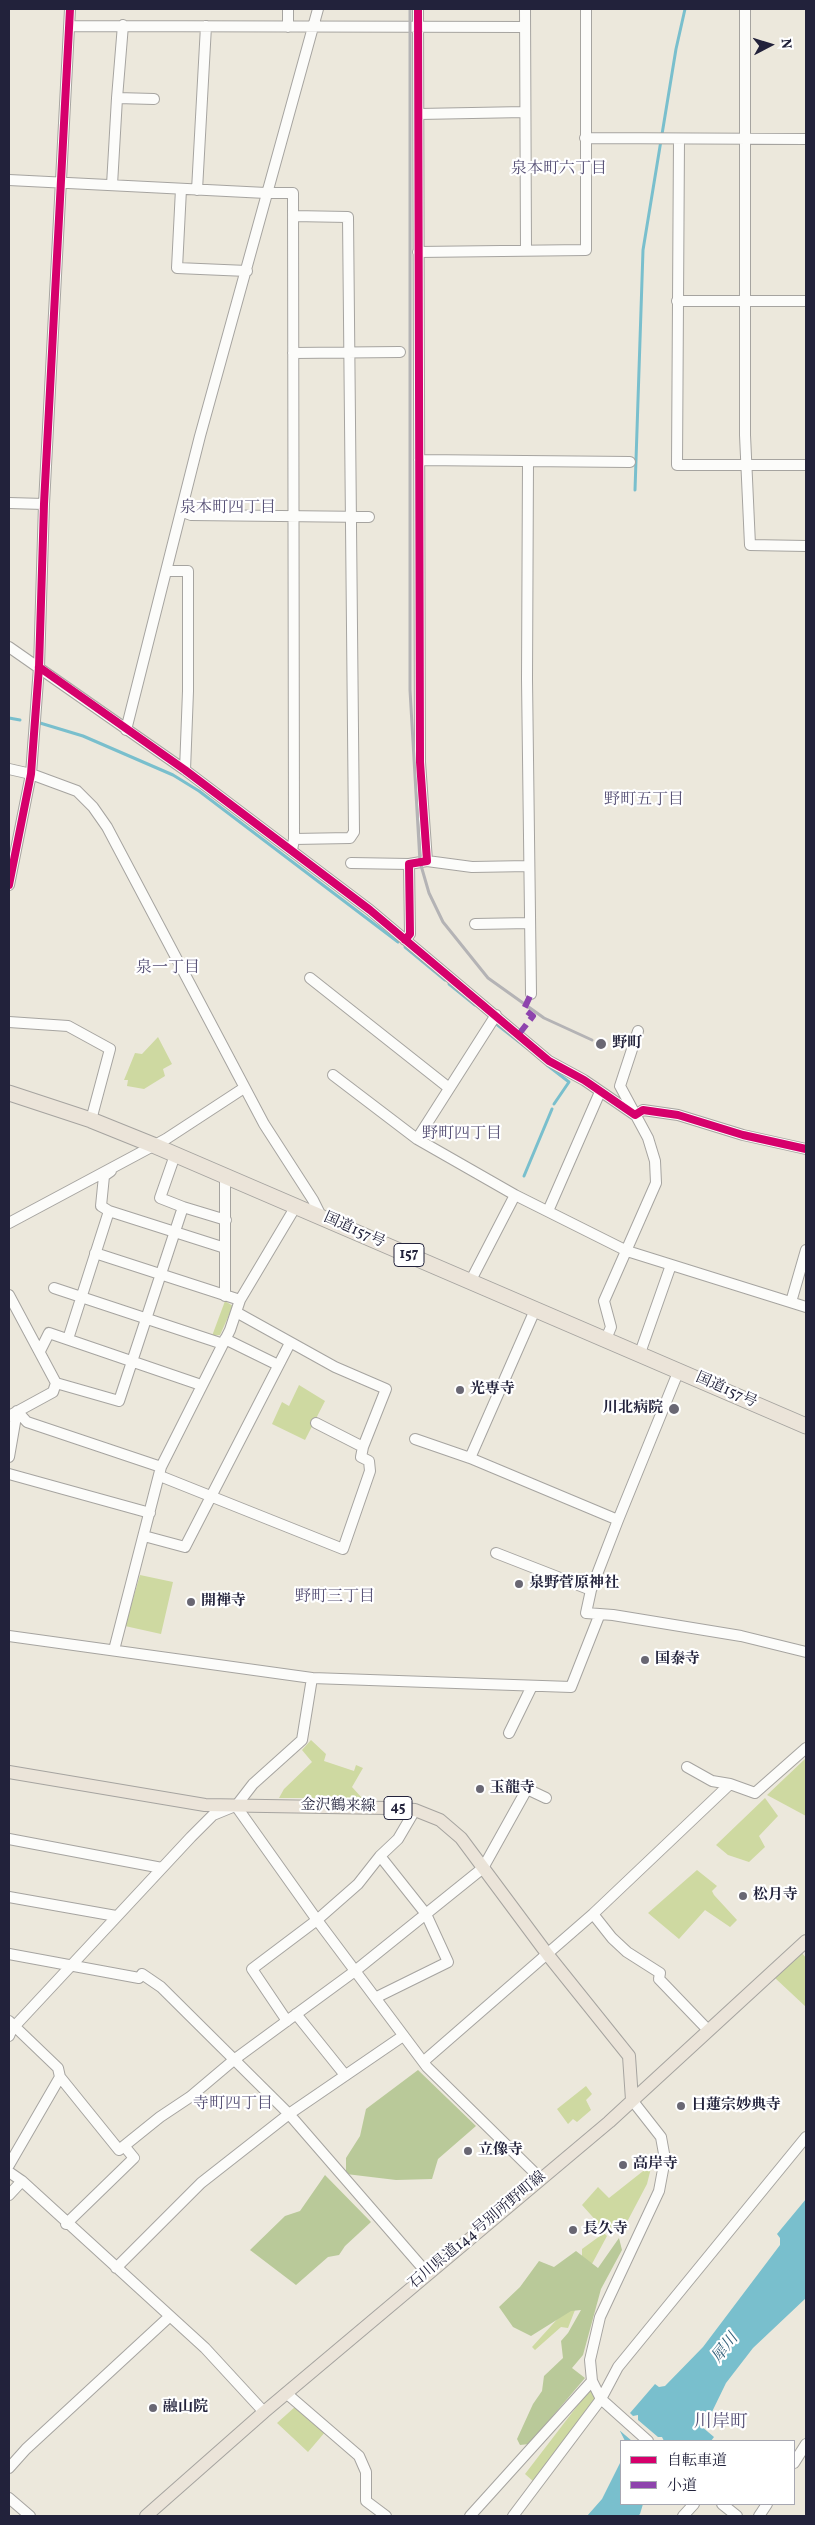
<!DOCTYPE html>
<html>
<head>
<meta charset="utf-8">
<style>
  body { margin:0 }
  #map { position:relative; width:815px; height:2525px; overflow:hidden; background:#ece8dc; font-family:Vollkorn,"Noto Serif JP",serif }
  canvas { display:block }
  .frame { position:absolute; inset:0; border:10px solid #22223b; pointer-events:none }
  .legend { position:absolute; left:620px; top:2440px; width:175px; height:65px; box-sizing:border-box; background:#fff; border:1px solid #a7a7b1; margin:0; padding:6px 9px; list-style:none; font-size:15px; color:#22223b }
  .legend li { display:flex; align-items:center; gap:10px; height:25px }
  .legend b { width:25px; border:1px solid #a7a7b1 }
  .north { position:absolute; left:745px; top:20px; width:50px; height:50px; -webkit-text-stroke:4px #fff; paint-order:stroke; rotate:85deg; font-size:14px; font-weight:700; line-height:20px; text-align:center; color:#22223b }
  .north::after { content:''; display:block; margin:auto; width:18px; height:22px; background:#22223b; clip-path:polygon(50% 0,100% 100%,50% 72%,0 100%) }
</style>
</head>
<body>
<div id="map">
<canvas width="815" height="2525"></canvas>
<div class="frame"></div>
<ul class="legend">
<li><b style="height:6px;background:#d6006c"></b>自転車道</li>
<li><b style="height:6px;background:#8e44ad"></b>小道</li>
</ul>
<div class="north">N</div>
</div>
<script>
const c = document.querySelector('canvas').getContext('2d');
c.lineJoin = 'round';
function fill(path, color) { c.fillStyle = color; c.fill(path, 'evenodd'); }
const poly = rows => new Path2D(rows.map(r => 'M' + r).join(''));
function stroke(path, color, width, dash) { c.strokeStyle = color; c.lineWidth = width; c.lineCap = dash ? 'butt' : 'round'; c.setLineDash(dash || []); c.stroke(path); }
function write(font, color, halo, rows, align = 'center') {
  c.font = font + ' Vollkorn,"Noto Serif JP",serif'; c.lineWidth = 4.5; c.setLineDash([]); c.textBaseline = 'middle'; c.strokeStyle = halo; c.fillStyle = color; for (const [text, x, y, turn = 0] of rows) {
    c.save(); c.translate(x, y); c.rotate((+turn || 0) * Math.PI / 180); c.textAlign = isNaN(turn) ? turn : align; if (halo) c.strokeText(text, 0, 0); c.fillText(text, 0, 0); c.restore();
  }
}
fill(poly([
  [158,1037,172,1064,163,1069,165,1076,144,1089,127,1086,128,1080,124,1080,135,1053,142,1054],
  [225,1301,233,1306,220,1335,212,1336],
  [299,1385,325,1401,305,1440,272,1424,282,1402,289,1406],
  [140,1575,173,1582,161,1634,125,1626],
  [311,1740,326,1754,324,1761,354,1771,356,1765,363,1768,352,1787,362,1798,279,1798,284,1789,312,1762,302,1750],
  [806,1758,806,1816,767,1795],
  [765,1798,778,1816,759,1836,765,1847,749,1862,728,1855,716,1845],
  [697,1870,717,1886,712,1891,714,1895,737,1920,730,1927,705,1910,679,1939,648,1913],
  [802,1953,806,1958,806,2007,775,1978],
  [586,2086,592,2094,586,2100,591,2110,577,2122,573,2119,568,2124,557,2109],
  [652,2164,647,2184,627,2222,618,2223,608,2234,582,2205,598,2187,609,2198],
  [604,2233,607,2236,586,2275,576,2267,582,2255,582,2249],
  [571,2304,575,2310,568,2328,561,2327,535,2350,532,2347],
  [591,2388,596,2398,534,2482,525,2474],
  [296,2406,326,2431,308,2452,277,2423]
]), '#ced9a1');
fill(poly([
  [418,2070,476,2126,438,2159,432,2179,396,2180,346,2174,346,2158,360,2136,366,2109],
  [325,2175,371,2222,345,2246,339,2255,328,2257,296,2285,250,2250,285,2216,300,2211],
  [619,2238,622,2250,601,2289,583,2355,572,2368,585,2378,529,2444,520,2445,517,2439,533,2404,542,2391,544,2376,563,2358,561,2341,568,2333,581,2310,571,2311,531,2336,513,2327,499,2307,520,2287,539,2261,554,2267,576,2251,598,2268]
]), '#b9c999');
fill(poly([
  [806,2199,806,2298,753,2348,726,2383,709,2418,701,2426,714,2437,711,2441,625,2441,620,2431,630,2413,655,2384,659,2387,665,2386,703,2347,780,2245,780,2238,777,2234],
  [621,2461,621,2504,643,2504,640,2514,638,2516,587,2516,602,2499]
]), '#79bfcd');
fill(poly([
  [629,2412,633,2416,638,2415,638,2420,658,2437,662,2437,664,2441,632,2441,618,2429]
]), '#ece8dc');
stroke(poly([
  [635,490,643,250,676,49,685,9],
  [9,718,20,720],
  [40,723,83,736,173,775,199,791,398,942],
  [405,947,445,980],
  [449,984,475,1005],
  [495,1023,527,1048],
  [547,1065,569,1082,554,1104],
  [524,1176,552,1109]
]), '#79bfcd', 3);
const minor = poly([
  [525,9,526,250],
  [745,9,745,435,750,545,806,546],
  [69,26,525,27],
  [288,27,288,9],
  [117,98,123,25],
  [419,114,525,112],
  [585,138,806,139],
  [679,139,677,465,806,465],
  [9,180,266,193,293,193,294,839,292,850],
  [112,185,117,98,154,99],
  [181,189,177,268,247,271],
  [197,190,206,26],
  [293,216,348,217,354,832,350,838,294,839],
  [418,252,586,250,586,9],
  [677,301,806,301],
  [293,353,400,352],
  [419,460,630,462],
  [528,462,527,679,531,994],
  [9,503,44,504],
  [183,512,191,515,369,517],
  [166,571,188,571,188,691,185,770],
  [9,647,185,770,370,910,549,1061,584,1080,635,1115],
  [126,730,200,436,318,9],
  [9,769,31,774,77,791,93,807,107,827,264,1124,313,1200,321,1216],
  [427,861,472,867,529,866],
  [351,863,409,864],
  [9,885,31,774,39,667,44,504,70,9],
  [475,924,530,923],
  [405,940,410,934,409,864,427,861,420,762,418,9],
  [310,978,449,1088],
  [9,1022,68,1026,110,1049,91,1120],
  [333,1075,417,1139,515,1195,627,1251,806,1307],
  [635,1115,643,1110,678,1115,743,1135,806,1149],
  [417,1139,496,1015],
  [183,1207,226,1220],
  [109,1211,225,1248],
  [548,1211,600,1092],
  [9,1223,166,1139,244,1088],
  [95,1253,240,1300],
  [470,1282,515,1195],
  [54,1288,223,1344],
  [9,1295,56,1383,119,1401,183,1207,160,1198,175,1155],
  [225,1296,225,1177],
  [791,1302,806,1250],
  [68,1339,109,1211,101,1206,104,1176,111,1171],
  [225,1339,278,1365],
  [606,1339,611,1327,604,1301,656,1183,655,1161,648,1138,620,1086,638,1031],
  [40,1351,49,1333,201,1385],
  [640,1353,671,1265],
  [679,1370,618,1520,591,1590,586,1613,613,1615,741,1636,806,1652],
  [17,1411,27,1422,161,1467],
  [9,1416,53,1392,56,1383],
  [316,1423,363,1447],
  [415,1439,470,1458,618,1520],
  [9,1457,17,1411],
  [470,1458,535,1310],
  [9,1474,150,1513],
  [160,1476,343,1549,370,1471,369,1461,361,1457,363,1447,386,1389,335,1367,236,1312],
  [144,1536,185,1547,290,1343],
  [496,1553,591,1590],
  [9,1636,312,1678,571,1687,599,1616],
  [114,1650,161,1467,230,1330,240,1300,296,1206],
  [312,1678,302,1740,253,1784,236,1806,317,1920,427,2067,541,2179],
  [509,1733,532,1686],
  [687,1767,712,1781,730,1784,755,1793,806,1748],
  [9,1839,162,1868],
  [9,1897,116,1916],
  [593,1914,612,1938,627,1952,660,1973,659,1979,708,2030],
  [9,1954,139,1978],
  [142,1974,161,1987,289,2114,427,2273],
  [377,1997,448,1962,426,1914,380,1856],
  [296,2014,345,2075],
  [9,2021,58,2068,60,2077,119,2150,160,2117,190,2097,235,2059,355,1971,483,1868,527,1789,546,1798],
  [287,2021,252,1969,317,1920,358,1884,380,1856,398,1839,415,1810],
  [9,2036,12,2029,191,1837,213,1815,235,1806],
  [424,2061,593,1914,730,1784],
  [632,2100,661,2137,665,2159,659,2191,600,2317,590,2360,592,2381,601,2399,648,2441],
  [9,2165,60,2077],
  [9,2172,22,2181,205,2348,264,2412],
  [9,2195,22,2181],
  [66,2224,134,2158,125,2147],
  [116,2268,201,2183,289,2114,403,2036],
  [286,2393,359,2456,366,2472,366,2501,386,2516],
  [794,2463,806,2444],
  [9,2468,26,2449,169,2317],
  [9,2498,30,2516],
  [722,2504,737,2516],
  [470,2516,592,2381],
  [513,2516,601,2399,618,2367,806,2137],
  [683,2516,694,2504],
  [759,2516,767,2504]
]);
const major = poly([
  [9,1772,205,1805,388,1808,415,1810,440,1820,461,1838,548,1955,629,2056,632,2100],
  [146,2516,264,2412,609,2122,806,1941]
]);
const highway = poly([
  [9,1093,91,1120,153,1145,806,1426]
]);
stroke(minor, '#a6a4a0', 12);
stroke(major, '#a6a4a0', 14);
stroke(highway, '#a6a4a0', 17);
stroke(minor, '#fcfcfa', 10);
stroke(major, '#ebe4d9', 12);
stroke(highway, '#ebe4d9', 15);
stroke(poly([
  [410,9,410,690,420,862,429,893,443,922,488,978,544,1018,592,1040]
]), '#b4b3b5', 3);
stroke(poly([
  [519,1034,533,1016,524,1009,531,994]
]), '#8e44ad', 6, [12, 6]);
stroke(poly([
  [39,667,185,770,370,910,549,1061,584,1080,635,1115,643,1110,678,1115,743,1135,806,1149],
  [9,885,31,774,39,667,44,504,70,9],
  [405,940,410,934,409,864,427,861,420,762,418,9]
]), '#d6006c', 8);
for (const [x, y, r, color] of [
  [601,1044,6,"#696773"],
  [460,1390,5,"#696773"],
  [674,1409,6,"#696773"],
  [519,1584,5,"#696773"],
  [191,1602,5,"#696773"],
  [645,1660,5,"#696773"],
  [480,1789,5,"#696773"],
  [743,1896,5,"#696773"],
  [681,2106,5,"#696773"],
  [468,2151,5,"#696773"],
  [623,2165,5,"#696773"],
  [573,2230,5,"#696773"],
  [153,2408,5,"#696773"]
]) { const dot = new Path2D(); dot.arc(x, y, r, 0, 2 * Math.PI); c.fillStyle = color; c.fill(dot); stroke(dot, '#fff', 2); }
for (const [x, y, w] of [
  [409,1255,30],
  [398,1808,28]
]) { const box = new Path2D(); box.roundRect(x - w / 2, y - 11.5, w, 23, 4); c.fillStyle = '#fff'; c.fill(box); stroke(box, '#22223b', 1); }
write('bold 14px', '#22223b', null, [
  ["157",409,1255],
  ["45",398,1808]
]);
write('bold 15px', '#22223b', '#fff', [
  ["野町",612,1044],
  ["光専寺",470,1390],
  ["川北病院",663,1409,"right"],
  ["泉野菅原神社",529,1584],
  ["開禅寺",201,1602],
  ["国泰寺",655,1660],
  ["玉龍寺",490,1789],
  ["松月寺",753,1896],
  ["日蓮宗妙典寺",691,2106],
  ["立像寺",478,2151],
  ["高岸寺",633,2165],
  ["長久寺",583,2230],
  ["融山院",163,2408]
], 'left');
write('15px', '#22223b', '#fff', [
  ["国道157号",354,1231,24],
  ["国道157号",726,1391,24],
  ["金沢鶴来線",338,1807,1],
  ["石川県道144号別所野町線",478,2231,-40]
]);
write('16px', '#575176', '#fff', [
  ["泉本町六丁目",559,170],
  ["泉本町四丁目",228,509],
  ["野町五丁目",644,801],
  ["泉一丁目",168,969],
  ["野町四丁目",462,1135],
  ["野町三丁目",335,1598],
  ["寺町四丁目",233,2105]
]);
write('italic 16px', '#33617a', '#fff', [
  ["犀川",726,2349,-52]
]);
write('18px', '#575176', '#fff', [
  ["川岸町",721,2424]
]);
</script>
</body>
</html>
